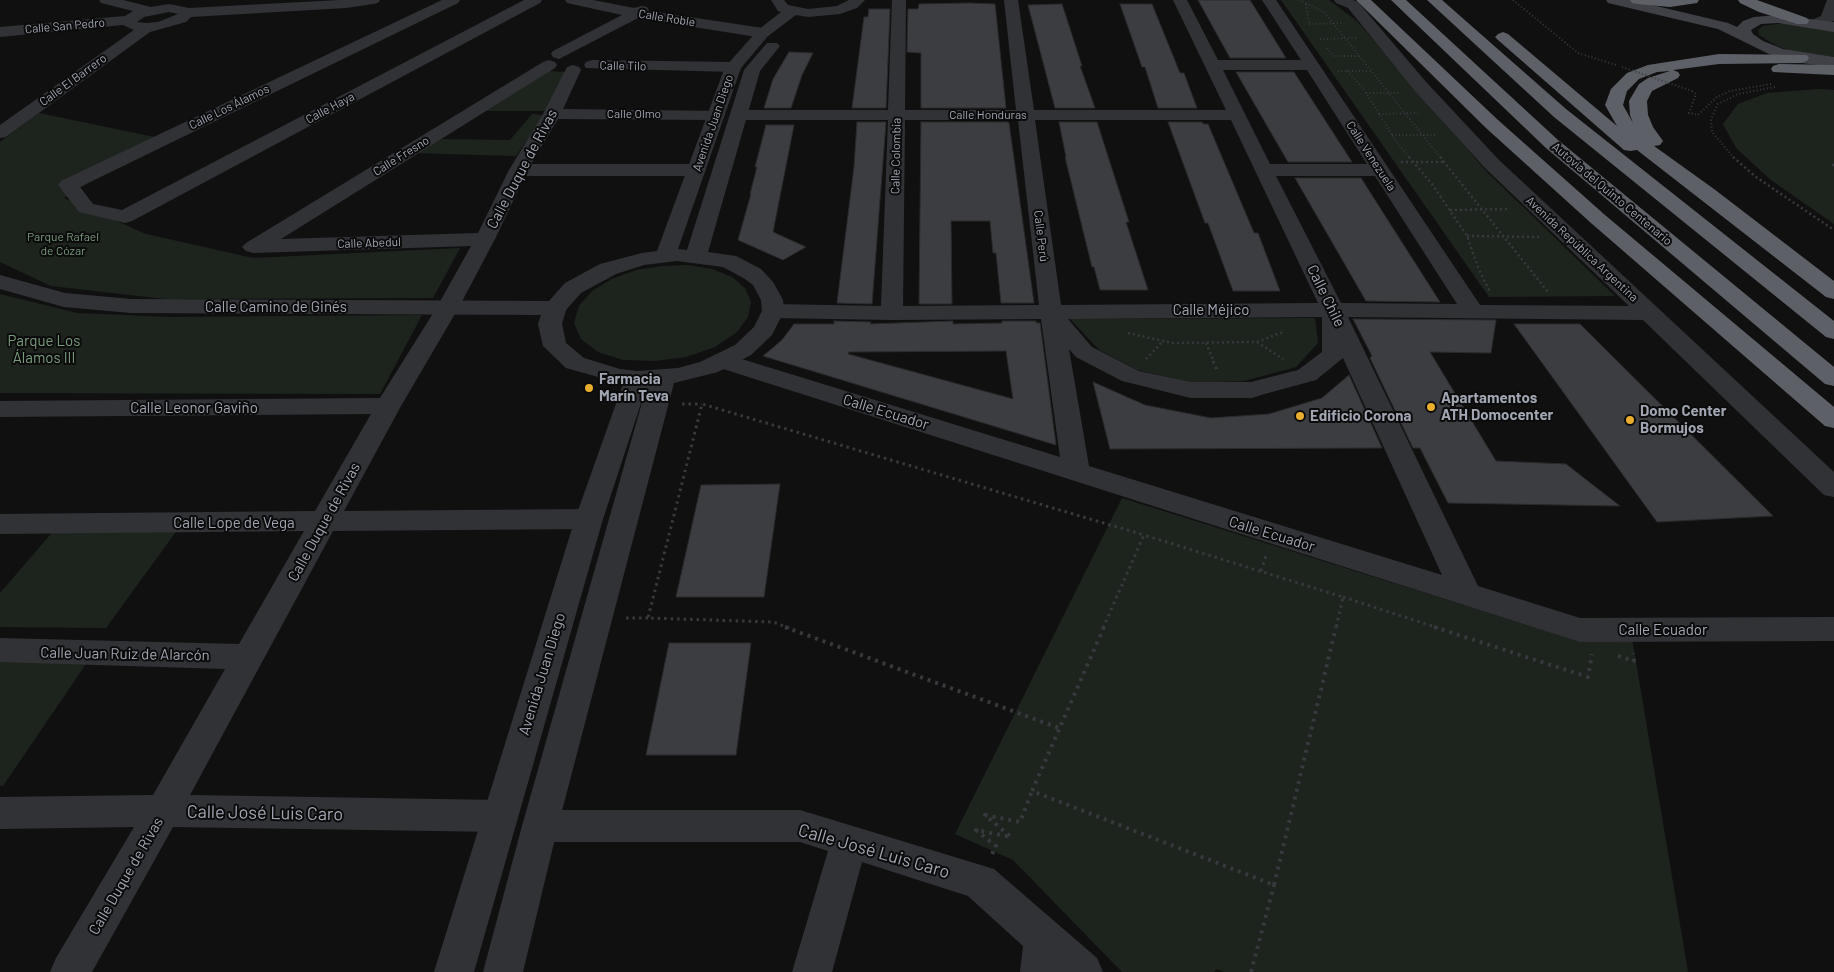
<!DOCTYPE html>
<html>
<head>
<meta charset="utf-8">
<style>
  body { margin:0 }
  canvas { display:block; background:#101011 }
</style>
</head>
<body>
<canvas width="1834" height="972"></canvas>
<script>
const c = document.querySelector('canvas').getContext('2d');
c.lineJoin = 'round';
function fill(path, color) { c.fillStyle = color; c.fill(path, 'evenodd'); }
const poly = rows => new Path2D(rows.map(r => 'M' + r).join(''));
function stroke(path, color, width, dash) { c.strokeStyle = color; c.lineWidth = width; c.lineCap = dash ? 'butt' : 'round'; c.setLineDash(dash || []); c.stroke(path); }
function write(font, color, halo, rows, align = 'center') {
  c.font = font + ' Barlow,sans-serif'; c.lineWidth = 4; c.setLineDash([]); c.textBaseline = 'middle'; c.strokeStyle = halo; c.fillStyle = color; for (const [text, x, y, turn = 0] of rows) {
    c.save(); c.translate(x, y); c.rotate((+turn || 0) * Math.PI / 180); c.textAlign = isNaN(turn) ? turn : align; if (halo) c.strokeText(text, 0, 0); c.fillText(text, 0, 0); c.restore();
  }
}
fill(poly([
  [1281,0,1329,0,1357,21,1486,171,1615,296,1489,297],
  [1785,23,1834,31,1834,57,1791,51,1777,46,1759,35,1758,30,1763,26],
  [549,71,565,72,546,111,486,111],
  [1819,89,1834,90,1834,224,1771,180,1736,148,1723,124,1738,104,1767,93],
  [39,113,159,138,64,198,146,234,253,258,460,248,433,298,165,299,51,286,0,262,0,142],
  [532,114,544,115,516,156,412,153,437,139,510,140],
  [688,265,712,269,732,277,745,288,751,302,748,317,737,332,715,347,686,357,655,361,623,360,598,352,581,339,574,323,579,306,592,291,612,279,636,270,662,266],
  [0,294,77,313,169,317,422,315,380,394,0,393],
  [1315,318,1318,343,1296,367,1244,381,1193,383,1138,370,1099,350,1070,319],
  [1122,498,1572,639,1632,638,1688,972,1224,972,1217,969,1214,972,1122,972,1013,860,955,834],
  [56,528,178,529,106,628,0,627,0,593],
  [0,661,88,661,3,786,0,786]
]), '#1c241d');
const building = poly([
  [1198,0,1250,0,1286,58,1230,58,1198,0],
  [970,3,995,4,1006,108,921,108,921,53,907,52,908,9,918,9,919,4,970,3],
  [1062,4,1082,66,1080,66,1095,108,1055,108,1028,5,1062,4],
  [1120,4,1152,4,1180,73,1184,73,1197,108,1158,108,1145,67,1142,67,1120,4],
  [869,9,890,9,886,108,852,108,864,17,868,17,869,9],
  [789,52,813,53,802,75,791,108,764,108,773,79,789,52],
  [1236,72,1294,72,1352,162,1288,162,1236,72],
  [857,122,886,122,872,304,837,303,854,167,857,122],
  [921,122,1007,122,1009,123,1034,303,1001,303,996,253,993,253,990,221,951,221,952,304,919,304,921,122],
  [1059,122,1097,122,1129,222,1126,222,1148,290,1100,290,1094,267,1092,267,1065,157,1066,157,1059,122],
  [1168,122,1202,122,1203,124,1208,124,1254,233,1258,233,1280,291,1233,291,1208,223,1205,223,1168,122],
  [766,125,794,125,773,232,806,247,783,260,738,240,751,194,750,194,757,167,755,167,766,125],
  [1295,178,1361,178,1440,302,1366,301,1295,178],
  [1353,319,1496,320,1491,353,1430,352,1496,461,1566,464,1620,506,1448,503,1420,448,1413,448,1370,358,1372,356,1353,319],
  [834,321,871,322,870,324,953,321,953,324,1002,323,1002,321,1036,321,1036,323,1040,323,1056,445,763,356,782,340,794,324,834,324,834,321],
  [1006,351,1013,399,848,354,849,352,1006,351],
  [1514,324,1580,324,1773,516,1657,522,1514,324],
  [1349,375,1382,448,1110,449,1093,382,1145,405,1211,418,1269,414,1322,398,1349,375],
  [780,484,764,597,676,597,701,485,780,484],
  [669,643,751,643,736,755,646,755,669,643]
]);
fill(building, '#3c3d41');
stroke(building, '#2a2a2d', 1);
stroke(poly([
  [1299,0,1324,12,1441,158],
  [1513,0,1578,53,1616,65],
  [1306,4,1309,22],
  [1309,24,1343,23],
  [1320,39,1357,38],
  [1327,48,1333,56,1359,56],
  [1338,71,1371,71],
  [1347,71,1363,88,1396,141,1410,158],
  [1692,91,1696,94,1689,113,1698,115,1717,97,1730,91,1771,84],
  [1366,93,1400,93],
  [1379,114,1418,113],
  [1392,135,1437,135],
  [1734,158,1712,132,1711,119,1718,104,1738,94,1775,87]
]), '#37393d', 2, [1, 2.5]);
stroke(poly([
  [1409,157,1432,184,1467,236,1479,270,1490,292],
  [1440,157,1548,292],
  [1733,157,1756,177,1834,230],
  [1401,162,1444,162],
  [1832,165,1834,165],
  [1450,210,1508,209],
  [1467,236,1539,237],
  [1128,333,1172,343,1257,342,1283,332],
  [1257,342,1283,359],
  [1206,343,1214,362],
  [1146,359,1162,342]
]), '#37393d', 2.5, [2, 3]);
stroke(poly([
  [1213,361,1217,370],
  [682,404,702,404],
  [1261,571,1266,556],
  [1343,597,1438,628],
  [626,618,648,618],
  [789,628,773,622,648,618,702,404,1144,535],
  [1103,628,1144,535,1343,597,1336,628]
]), '#37393d', 3, [2.5, 4]);
stroke(poly([
  [785,627,1059,728],
  [1104,627,1032,791,1274,885],
  [1434,627,1588,677,1592,654],
  [1618,656,1634,661,1633,653],
  [992,854,996,846,976,830,1011,837,985,815,1020,822,1032,791],
  [1274,885,1336,627],
  [1251,972,1274,885]
]), '#37393d', 4, [3, 5]);
fill(poly([
  [99,0,123,0,151,7,169,4,189,8,340,0,380,0,378,3,373,4,346,8,191,17,186,22,150,32,6,137,0,138,0,125,134,30,123,25,0,37,0,27,125,16,133,11,101,3,99,0],
  [169,12,178,14,158,22,146,23,137,22,144,17,169,12],
  [442,0,460,0,458,3,80,187,93,204,122,210,524,0,542,0,540,3,132,221,125,223,79,212,58,185,61,181,442,0],
  [565,0,593,0,634,8,642,6,647,7,649,11,763,28,768,30,771,33,768,36,763,38,638,18,559,59,553,57,551,54,553,51,622,15,567,3,565,0],
  [892,0,906,0,905,110,1016,110,1004,0,1018,0,1034,110,1226,110,1173,0,1187,0,1218,60,1301,60,1262,0,1276,0,1480,305,1629,306,1485,168,1415,91,1348,8,1336,3,1334,0,1353,0,1358,2,1427,83,1499,160,1834,472,1834,497,1824,495,1643,320,1348,317,1478,586,1580,618,1834,617,1834,641,1580,642,714,366,711,361,714,356,723,354,732,356,1060,457,1041,319,892,320,773,318,765,316,762,311,765,306,773,304,881,306,888,120,739,120,733,119,730,115,733,111,739,110,888,110,892,0],
  [1223,70,1307,70,1367,164,1270,164,1223,70],
  [905,120,1018,120,1039,305,903,306,905,120],
  [1035,120,1231,120,1318,303,1061,305,1035,120],
  [1276,176,1375,176,1457,304,1341,303,1276,176],
  [1322,317,1322,352,1298,370,1251,382,1191,382,1139,371,1092,347,1068,319,1322,317],
  [1069,349,1076,357,1122,381,1191,398,1252,398,1261,395,1316,380,1343,358,1442,575,1089,466,1069,349],
  [1827,0,1834,0,1834,21,1817,27,1812,26,1810,23,1812,20,1821,16,1827,0],
  [549,60,555,62,557,65,555,68,281,239,478,233,509,170,543,114,567,67,573,65,579,67,581,70,563,109,722,111,725,115,722,119,716,120,558,119,531,164,697,164,704,166,706,170,704,174,697,176,525,176,495,239,459,307,401,406,344,511,589,509,599,512,603,519,599,526,589,529,333,531,190,795,500,800,513,805,518,816,513,827,500,832,173,827,92,972,50,972,56,958,134,827,0,829,0,797,153,795,225,669,0,662,0,638,239,644,304,531,0,534,0,514,315,511,371,414,0,417,0,401,380,398,437,307,471,246,253,253,246,251,242,247,246,243,543,62,549,60],
  [592,60,733,62,739,64,741,67,739,70,733,72,586,68,584,65,586,62,592,60],
  [540,810,800,810,994,869,1097,958,1103,972,1020,972,1023,946,968,896,862,862,832,972,792,972,828,851,800,842,540,842,527,838,522,826,527,814,540,810]
]), '#313236');
fill(poly([
  [771,0,784,0,788,5,808,9,837,6,849,0,865,0,857,8,840,14,808,17,796,15,768,36,741,68,678,249,687,250,744,70,767,43,777,43,780,46,760,71,708,252,736,256,761,269,773,282,783,300,784,311,772,335,751,355,718,372,674,383,558,826,523,972,483,972,522,826,647,385,603,519,474,972,434,972,575,519,623,384,566,368,543,346,538,324,541,315,131,313,64,307,0,289,0,275,65,293,131,299,549,301,565,283,600,264,642,253,657,251,725,67,758,30,781,12,778,11,771,0],
  [677,261,723,267,745,279,753,285,761,300,762,311,754,327,735,345,700,362,678,368,637,371,620,369,584,358,566,343,562,324,566,310,581,293,616,274,644,265,677,261]
]), '#313236');
fill(poly([
  [1606,0,1631,0,1728,23,1737,27,1743,21,1754,17,1778,15,1834,22,1834,32,1778,23,1761,24,1751,30,1753,34,1763,41,1783,49,1834,57,1834,67,1801,63,1771,55,1718,29,1608,3,1606,0]
]), '#3f4146');
fill(poly([
  [1356,0,1371,0,1498,120,1605,215,1834,407,1834,428,1825,426,1591,223,1486,128,1356,0],
  [1391,0,1406,0,1558,140,1834,367,1834,386,1825,384,1546,148,1391,0],
  [1427,0,1442,0,1566,109,1834,321,1834,339,1826,337,1554,117,1427,0],
  [1630,0,1699,0,1697,3,1670,7,1637,4,1632,3,1630,0],
  [1738,0,1757,0,1807,18,1809,21,1807,24,1797,24,1759,12,1740,3,1738,0],
  [1503,32,1508,34,1617,126,1605,105,1611,89,1627,73,1648,65,1719,54,1807,55,1809,58,1807,61,1801,63,1719,64,1673,70,1678,72,1680,75,1678,78,1652,91,1647,101,1648,115,1653,127,1663,141,1660,145,1654,146,1714,189,1834,281,1834,299,1826,297,1637,150,1630,151,1624,150,1498,40,1495,37,1498,34,1503,32],
  [1670,71,1648,78,1639,84,1629,101,1630,115,1633,123,1623,105,1627,91,1639,79,1657,72,1670,71],
  [1779,64,1834,65,1834,75,1773,72,1771,69,1773,66,1779,64]
]), '#5d6067');
stroke(poly([
  [1622,67,1692,91]
]), '#37393d', 2, [1, 2.5]);
for (const [x, y, r, color] of [
  [589,388,5,"#eaae2f"],
  [1431,407,5,"#eaae2f"],
  [1300,416,5,"#eaae2f"],
  [1630,420,5,"#eaae2f"]
]) { const dot = new Path2D(); dot.arc(x, y, r, 0, 2 * Math.PI); c.fillStyle = color; c.fill(dot); stroke(dot, '#0b0b0c', 2); }
write('12px', '#a1a6b2', '#0b0b0c', [
  ["Calle Roble",667,18,9],
  ["Calle San Pedro",65,26,-5],
  ["Calle Tilo",623,66,1],
  ["Calle El Barrero",73,80,-36],
  ["Calle Los Álamos",229,107,-26],
  ["Calle Haya",330,108,-28],
  ["Calle Olmo",634,114],
  ["Calle Honduras",988,115],
  ["Avenida Juan Diego",713,123,-71],
  ["Calle Fresno",401,156,-32],
  ["Calle Colombia",896,156,-89],
  ["Calle Venezuela",1371,156,57],
  ["Autovía del Quinto Centenario",1612,194,40],
  ["Calle Perú",1041,236,83],
  ["Calle Abedul",369,243,-2],
  ["Avenida República Argentina",1582,249,43]
]);
write('12px', '#799c7c', '#0b0b0c', [
  ["Parque Rafael",63,237],
  ["de Cózar",63,251]
]);
write('15px', '#a1a6b2', '#0b0b0c', [
  ["Calle Duque de Rivas",522,169,-62],
  ["Calle Chile",1326,296,64],
  ["Calle Camino de Ginés",276,307],
  ["Calle Méjico",1211,310],
  ["Calle Leonor Gaviño",194,408],
  ["Calle Ecuador",886,412,17],
  ["Calle Duque de Rivas",324,522,-61],
  ["Calle Lope de Vega",234,523],
  ["Calle Ecuador",1272,534,17],
  ["Calle Ecuador",1663,630],
  ["Calle Juan Ruiz de Alarcón",125,654,1],
  ["Avenida Juan Diego",542,674,-73],
  ["Calle Duque de Rivas",126,876,-60]
]);
write('15px', '#799c7c', '#0b0b0c', [
  ["Parque Los",44,341],
  ["Álamos III",44,358]
]);
write('bold 15px', '#a1a6b2', '#0b0b0c', [
  ["Farmacia",599,379],
  ["Marín Teva",599,396],
  ["Apartamentos",1441,398],
  ["ATH Domocenter",1441,415],
  ["Domo Center",1640,411],
  ["Bormujos",1640,428],
  ["Edificio Corona",1310,416]
], 'left');
write('18px', '#a1a6b2', '#0b0b0c', [
  ["Calle José Luis Caro",265,813,1],
  ["Calle José Luis Caro",874,851,16]
]);
</script>
</body>
</html>
